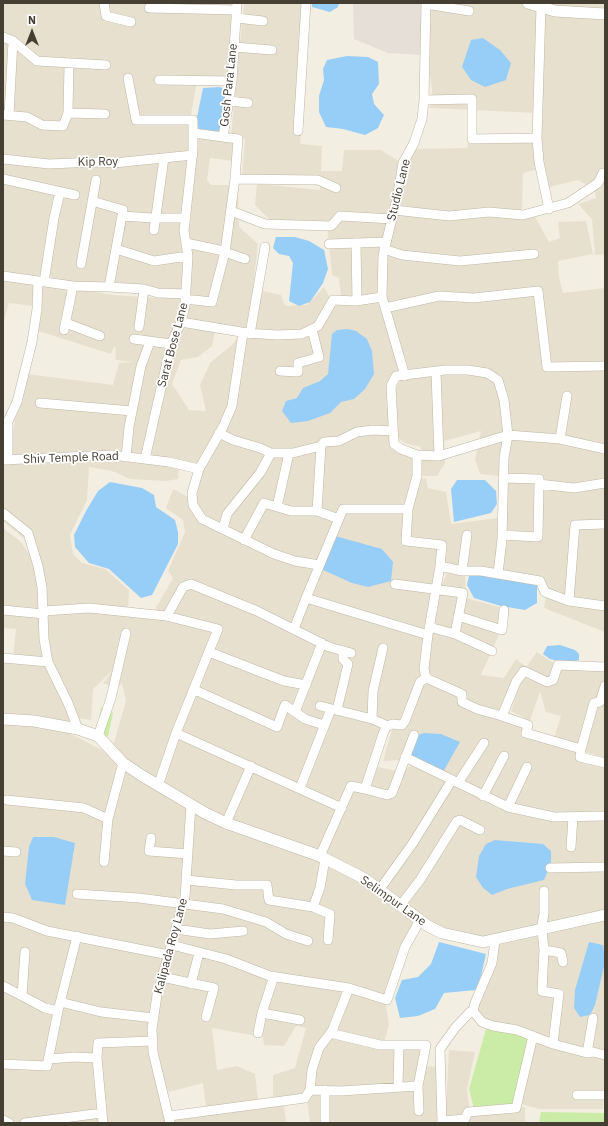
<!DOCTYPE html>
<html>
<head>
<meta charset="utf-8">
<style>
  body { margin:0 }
  #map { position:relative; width:608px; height:1126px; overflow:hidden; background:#f3eee2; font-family:"IBM Plex Sans",sans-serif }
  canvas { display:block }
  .frame { position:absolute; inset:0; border:4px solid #453e32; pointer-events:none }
  .north { position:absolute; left:12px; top:12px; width:40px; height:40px; -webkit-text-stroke:3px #fff; paint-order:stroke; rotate:0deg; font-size:11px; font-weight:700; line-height:16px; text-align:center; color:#453e32 }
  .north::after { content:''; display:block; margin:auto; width:14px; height:18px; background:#453e32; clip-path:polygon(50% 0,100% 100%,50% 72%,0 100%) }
</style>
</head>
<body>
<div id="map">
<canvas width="608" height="1126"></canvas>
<div class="frame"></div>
<div class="north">N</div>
</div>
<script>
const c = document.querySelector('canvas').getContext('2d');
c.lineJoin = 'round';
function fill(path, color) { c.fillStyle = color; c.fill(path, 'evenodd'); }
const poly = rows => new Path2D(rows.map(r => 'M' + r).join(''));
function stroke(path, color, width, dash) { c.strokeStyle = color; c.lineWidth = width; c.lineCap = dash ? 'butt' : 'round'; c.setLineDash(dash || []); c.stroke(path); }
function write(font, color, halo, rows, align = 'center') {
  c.font = font + ' "IBM Plex Sans",sans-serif'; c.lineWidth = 3.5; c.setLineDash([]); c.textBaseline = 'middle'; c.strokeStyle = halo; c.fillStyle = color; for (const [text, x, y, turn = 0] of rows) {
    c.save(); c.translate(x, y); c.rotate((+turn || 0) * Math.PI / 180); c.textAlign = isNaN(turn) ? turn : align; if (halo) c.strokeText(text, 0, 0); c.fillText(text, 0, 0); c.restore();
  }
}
fill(poly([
  [3,3,235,3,229,77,198,76,191,114,191,152,116,160,40,161,3,156],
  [244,3,308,3,300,144,322,146,321,171,342,171,344,150,381,150,400,162,381,253,379,295,365,298,341,296,339,278,332,275,327,223,270,220,255,205,257,184,320,190,320,186,242,176,245,139,231,135],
  [430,3,519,3,538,9,535,113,430,108,432,90,426,40],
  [539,3,605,3,605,10,549,7],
  [543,14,605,17,605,254,595,255,592,219,578,204,596,198,595,190,578,180,549,187,542,163,540,138],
  [470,135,534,143,538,169,523,173,522,211,452,213,399,208,405,165,414,149,467,148],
  [196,136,235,142,233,161,210,158,207,180,211,185,238,185,239,227,258,244,253,289,281,295,285,306,307,305,324,287,330,298,316,322,301,331,264,331,184,320,187,230],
  [190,158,184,291,159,295,3,273,3,161],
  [397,213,534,215,549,242,560,238,558,222,586,221,593,254,558,261,559,277,563,293,605,288,605,445,511,431,507,401,503,380,481,368,409,370,384,291,386,254],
  [3,278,114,295,157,298,183,296,144,455,3,457,3,439,12,438,15,418,23,401,27,374,113,385,119,363,133,362,116,360,115,345,111,354,38,331,42,307,9,303,3,324],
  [380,300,402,372,389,388,394,444,416,452,415,473,405,506,342,505,317,561,284,555,215,522,204,513,196,502,196,494,202,470,146,458,173,346,183,324,215,330,212,346,198,357,181,360,172,384,189,410,206,411,200,385,210,363,232,345,238,336,301,337,335,302],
  [444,373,468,373,495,380,501,401,505,433,500,476,480,474,475,459,481,431,444,441,445,463,437,476,421,476,421,447,404,443,398,437,396,388,402,378],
  [509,439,560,442,605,451,605,604,567,598,502,570],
  [112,457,179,467,178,479,166,481,130,479,112,471,89,467,87,500,70,535,73,554,82,563,105,569,129,590,128,610,47,608,42,562,26,540,3,521,3,463],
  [420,478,426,479,428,488,446,492,451,524,497,518,500,533,495,570,443,567,426,632,313,597,310,591,344,512,410,510],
  [173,489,188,497,190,506,204,524,314,567,304,591,310,602,424,636,423,677,416,682,399,722,389,719,383,725,365,783,349,787,318,852,214,814,161,783,221,629,154,611,173,578,168,571,185,532,183,520,166,508],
  [3,528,21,542,36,565,45,659,13,658,16,629,3,628],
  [447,573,465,574,466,598,510,610,481,675,504,678,516,659,526,667,537,652,555,664,551,677,546,678,526,670,505,713,465,700,428,676,427,666,439,592],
  [546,596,605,608,605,632,544,608],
  [90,611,166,618,214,631,156,780,135,767,113,746,126,701,122,683,117,688,103,683,115,668,93,689,91,720,78,718,52,666,47,637,46,614],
  [3,661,45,665,71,719,69,725,3,717],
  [560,668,605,669,605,758,585,752,554,738,561,716,546,712,540,691,530,721,511,711,520,684,526,675,544,686],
  [426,682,525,726,523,734,579,751,605,765,605,814,555,815,517,807,401,760,383,761,392,729,400,730,409,723,421,685],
  [3,722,24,722,69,733,102,750,130,773,188,805,183,893,152,1016,101,1012,57,998,55,1008,3,983],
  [413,763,505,808,605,818,605,914,481,941,443,932,324,854,353,789,368,792,378,767,403,772],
  [193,810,318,858,374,887,417,922,385,995,327,980,274,973,176,940],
  [605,921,605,1079,603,1109,539,1109,519,1103,498,1023,483,1018,476,1009,498,945],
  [174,946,246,967,348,990,330,1028,317,1043,311,1066,307,1094,273,1099,273,1075,295,1068,306,1028,296,1026,284,1046,264,1045,263,1037,212,1028,217,1070,237,1066,255,1074,258,1100,206,1107,203,1083,169,1092,160,1074,155,1032,160,992],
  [3,989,43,1011,61,1006,151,1019,168,1123,3,1123],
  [353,991,385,1000,389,1024,384,1043,334,1031],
  [331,1037,422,1047,422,1066,440,1067,440,1123,310,1123,307,1099,321,1049],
  [449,1050,475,1052,467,1089,470,1113,525,1107,525,1123,445,1123],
  [284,1105,286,1123,175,1123,174,1119]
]), '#e8e0cf');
fill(poly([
  [353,3,425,3,420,55,388,53,354,39]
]), '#e5dfd8');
fill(poly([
  [101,707,113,713,108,737,97,730],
  [486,1029,518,1032,530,1037,514,1104,474,1109,469,1089],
  [541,1112,605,1113,605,1123,539,1123]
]), '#cbeca6');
fill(poly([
  [312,3,339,3,338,7,330,12,312,7],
  [483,38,500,50,511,63,506,80,485,87,471,80,462,67,471,40],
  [347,56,368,57,378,62,379,84,372,94,374,104,384,115,378,128,365,135,343,129,326,127,319,112,319,96,324,80,323,69,327,60],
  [220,87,227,91,221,132,199,129,196,122,203,88],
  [276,237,295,237,309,241,324,250,328,269,323,283,310,302,299,306,289,301,293,263,289,256,279,254,273,248],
  [348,329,356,331,367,339,372,351,374,374,365,389,354,399,341,402,330,413,308,421,291,423,282,411,286,401,297,398,303,388,320,381,328,374,332,334,337,330],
  [457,480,485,480,496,491,497,504,491,513,454,522,451,489],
  [110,482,142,488,154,495,156,507,175,520,178,532,178,544,152,595,141,598,109,569,89,563,75,547,74,535,86,511,98,491],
  [335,536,382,549,393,562,391,581,368,587,352,583,323,570],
  [476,574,537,584,537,603,525,610,501,606,474,598,467,585,469,576],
  [560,645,575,650,579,654,579,660,568,663,550,659,543,654,547,646],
  [424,733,441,734,460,742,443,772,409,754,415,736],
  [33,837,54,837,75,843,65,905,32,900,25,884,29,847],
  [495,840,543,844,551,851,551,864,544,880,507,889,492,895,483,888,476,877,479,856,486,844],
  [439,942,486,954,481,976,476,990,444,993,435,1009,418,1016,400,1018,395,998,402,980,418,977,431,964],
  [589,942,603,945,605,962,595,1005,590,1015,580,1017,574,1008,575,990]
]), '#97cef7');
const minor = poly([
  [104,3,106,16,131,22],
  [426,4,469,11],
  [541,7,537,138,539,162,549,209],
  [149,8,236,10],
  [236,18,263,21],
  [3,37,13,41,37,61,106,65],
  [234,47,272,50],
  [128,78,136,120,193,120,193,149,184,231,188,256,185,306,181,322,171,344,145,459],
  [159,80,232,81],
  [424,100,472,99,472,139,537,138],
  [229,101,248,103],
  [68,113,105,114],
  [3,115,27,117,42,125,63,126,68,113,69,64],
  [9,115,13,41],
  [298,131,306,3],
  [194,133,223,137,232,81,237,3],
  [223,137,238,139,235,179,318,180,336,188],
  [3,159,49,164,96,162,114,163,193,155],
  [3,179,75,195],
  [92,201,123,210,109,287],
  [394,210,449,216,489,212,523,215,568,203,598,183,603,173],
  [231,211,265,224,331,226,340,216,392,219],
  [122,216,152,218,186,218],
  [154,230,164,158],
  [186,243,219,250,245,259],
  [356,243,357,301],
  [329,244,386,242],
  [116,249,154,261,188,256],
  [384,249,402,255,460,261,534,254],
  [81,264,96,180],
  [3,276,73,286,109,287,144,289,158,293,186,294],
  [44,282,54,218,60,192],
  [185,299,212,302,225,252,235,179],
  [385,308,439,296,474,298,538,291,547,367,605,366],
  [181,322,247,333,277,335,302,334,318,326,333,300,356,301,382,297],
  [66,323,100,336],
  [139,327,144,289],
  [64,330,73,286],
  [250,334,265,247],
  [134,339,171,344],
  [280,371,298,372,298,363,319,357,312,329],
  [436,372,439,456],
  [405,376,382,297,383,255,397,199,403,163,414,143,422,119,424,100,426,3],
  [40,403,132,411],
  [219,433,233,440,260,448,271,453,293,453,321,446,324,442,339,441,357,432,373,430,393,431],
  [560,439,567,396],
  [417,455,439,456,508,435,504,458,502,539,498,574],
  [126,457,129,427,141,366,150,342],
  [3,460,112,455,169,462,199,469,192,493,193,505,202,519,274,554,295,561,319,565],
  [8,460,8,421,17,402,32,342,37,309,38,281],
  [199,469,223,427,232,406,243,333],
  [503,478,539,479,539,484],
  [277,507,289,453],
  [408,509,406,541,442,545,440,566],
  [317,511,321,446],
  [3,513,28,533,38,566,42,587,44,639,48,662,68,703,78,729],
  [223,529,227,514,260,473,271,453],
  [502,535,538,537,539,484,574,488,605,483],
  [244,540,264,503,291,511,317,511,339,519],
  [462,571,467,535],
  [395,584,463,593,455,634],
  [569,601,575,525,605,524],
  [605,606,569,601,545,592,540,581,481,571,462,571,440,566,428,635,424,669,426,678,462,694,462,702,477,709,502,716,516,682,524,671,547,682,553,680,558,665,605,667],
  [3,610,44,614],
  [44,611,89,608,166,616,218,629,176,733,158,786],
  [167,616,183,587,191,584,257,611,329,647,351,653],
  [458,616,502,630,504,610],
  [429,627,455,634,492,651],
  [294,629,306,598],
  [428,635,306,598,343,509,408,509,417,476,417,455,401,449,394,444,391,386,396,376,445,370,468,370,487,373,498,380,504,400,508,435,560,439,605,449],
  [209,652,284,681,306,685],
  [3,658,48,662],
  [195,690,277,727,285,705,305,719,324,725],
  [320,706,372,719,388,726],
  [337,710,348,664,343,659,343,651],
  [295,712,322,643],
  [502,716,528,725,526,733,581,749,580,757,605,763],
  [372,719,373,691,383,648],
  [176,733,342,808],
  [98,736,111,698,126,633],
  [581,749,594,703,600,702,605,686],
  [405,757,508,807,554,817,605,816],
  [458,783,484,743],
  [300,788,331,709],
  [365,789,387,795,392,793,414,735],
  [483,796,504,756],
  [7,800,84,808,108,819],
  [508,807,527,767],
  [226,823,251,766],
  [151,838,149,851,188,854],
  [571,847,573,817],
  [3,851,16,852],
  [320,856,351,786,365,789,383,734,386,727,392,724,402,725,405,721,420,682,426,678],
  [104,862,108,819,123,763],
  [550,868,605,867],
  [186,880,236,885,267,885,269,900,313,907,330,914,328,940],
  [380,889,413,843,452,780],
  [77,894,139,898,223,909,266,922,286,934,308,941],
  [400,906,420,880,457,821,460,820,480,830],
  [313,907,320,888,325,859],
  [3,917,13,918,47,931,169,955],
  [176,929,210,934,243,931],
  [541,930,544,914,544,891],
  [542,930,544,950,542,991,559,994,553,1044],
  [495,941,492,963,475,1003,473,1011,482,1022,493,1026,517,1030,553,1044,587,1053,593,1052,605,1055],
  [172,945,226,959,270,976,349,988,387,1000,405,947,420,920],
  [544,950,561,953,563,962],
  [162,977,214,988,206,1017],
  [191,984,199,953],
  [3,986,45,1008,58,1011],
  [22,996,25,952],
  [60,1002,101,1012,154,1018],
  [262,1013,300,1020],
  [258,1033,262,1013,274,976],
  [330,1033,380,1045,426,1045,418,1086,419,1111],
  [587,1053,593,1018],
  [49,1059,74,1057,97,1058],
  [3,1064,47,1066,58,1011,77,936],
  [398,1087,399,1045],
  [310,1090,341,1091,418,1086],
  [325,1090,325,1123],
  [577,1095,605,1095],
  [169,1116,305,1098,310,1090,312,1070,319,1048,332,1031,349,988],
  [3,1120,9,1123],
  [442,1121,465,1119,468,1112,516,1108,533,1036],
  [25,1123,102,1113],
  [103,1123,97,1058,98,1043,153,1041],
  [170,1123,153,1052,152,1029,157,995,185,897,191,805],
  [442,1123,440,1049,455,1028,470,1012,473,1011]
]);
const tertiary = poly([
  [528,3,555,11,605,14],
  [3,719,34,721,78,729,98,736,123,763,141,775,205,813,226,823,320,856,365,879,428,926,442,933,483,942,605,915]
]);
stroke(minor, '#bfb6a4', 10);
stroke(tertiary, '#bfb6a4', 12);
stroke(minor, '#fff', 9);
stroke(tertiary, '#fff', 11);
write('12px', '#453e32', '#fff', [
  ["Gosh Para Lane",229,85,-84],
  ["Kip Roy",98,162,-1],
  ["Studio Lane",399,190,-76],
  ["Sarat Bose Lane",173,345,-75],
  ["Shiv Temple Road",71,458,-2],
  ["Selimpur Lane",393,901,35],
  ["Kalipada Roy Lane",171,946,-75]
]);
</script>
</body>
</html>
